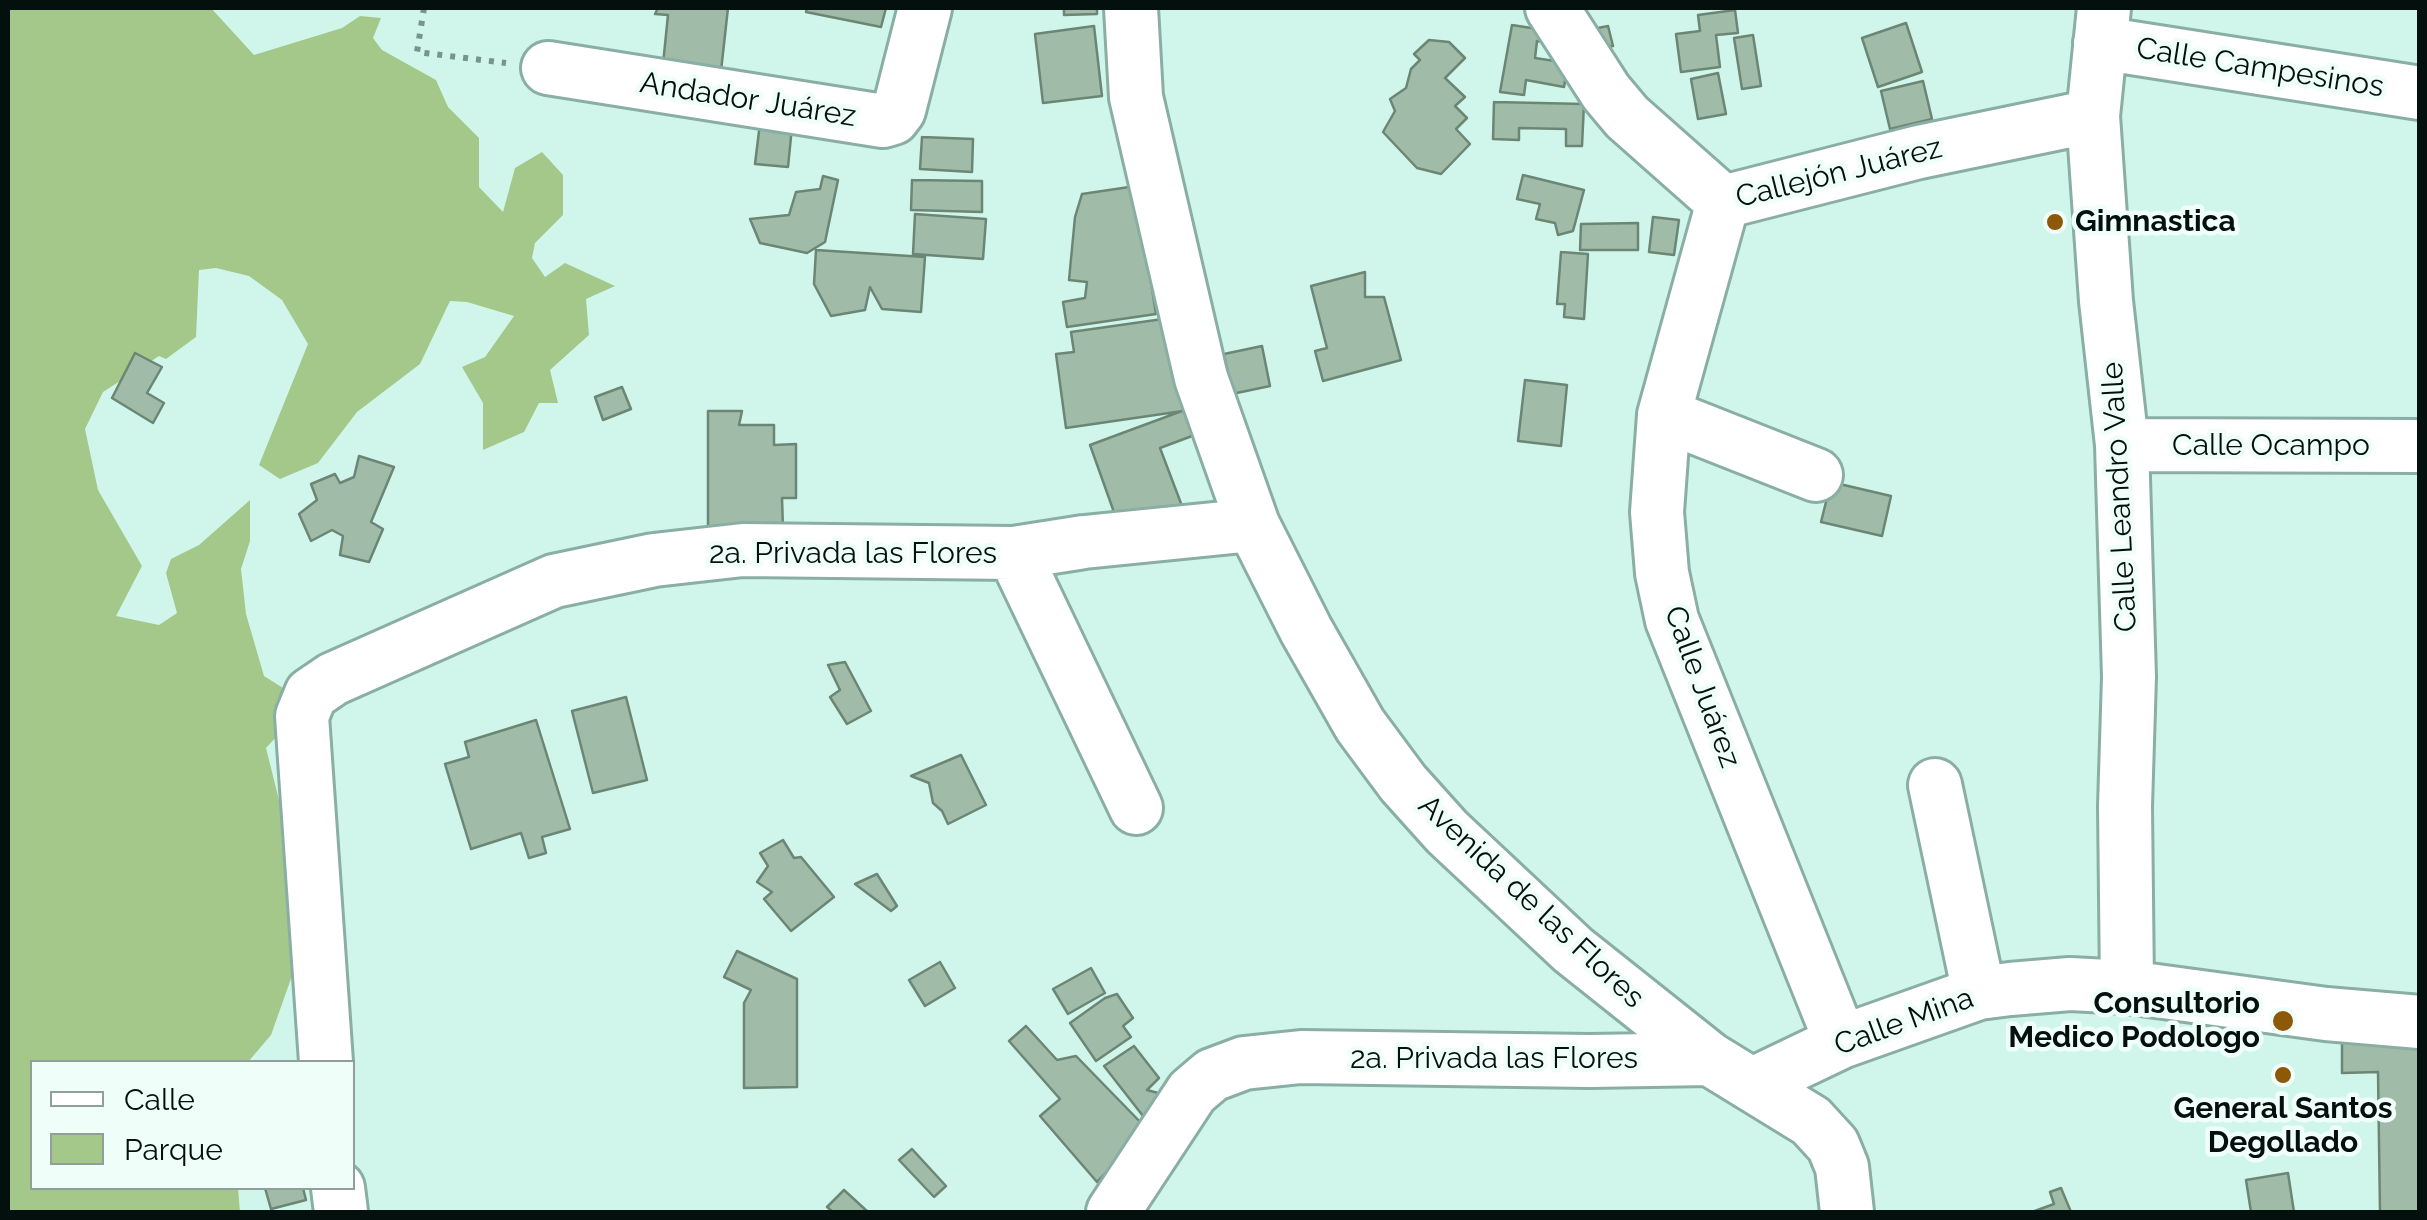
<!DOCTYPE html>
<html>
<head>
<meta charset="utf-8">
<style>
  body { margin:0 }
  #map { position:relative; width:2427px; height:1220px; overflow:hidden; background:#d0f6ec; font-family:Raleway,sans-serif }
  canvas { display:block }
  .frame { position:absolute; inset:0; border:10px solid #04100d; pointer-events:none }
  .legend { position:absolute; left:30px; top:1060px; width:325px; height:130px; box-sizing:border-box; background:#effef9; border:2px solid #919f9b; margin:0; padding:12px 18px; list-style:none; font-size:30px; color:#04100d }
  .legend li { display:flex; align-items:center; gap:20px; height:50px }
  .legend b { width:50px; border:2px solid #919f9b }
</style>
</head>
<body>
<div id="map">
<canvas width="2427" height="1220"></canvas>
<div class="frame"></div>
<ul class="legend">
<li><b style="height:12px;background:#fff"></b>Calle</li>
<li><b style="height:28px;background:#a3c88a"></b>Parque</li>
</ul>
</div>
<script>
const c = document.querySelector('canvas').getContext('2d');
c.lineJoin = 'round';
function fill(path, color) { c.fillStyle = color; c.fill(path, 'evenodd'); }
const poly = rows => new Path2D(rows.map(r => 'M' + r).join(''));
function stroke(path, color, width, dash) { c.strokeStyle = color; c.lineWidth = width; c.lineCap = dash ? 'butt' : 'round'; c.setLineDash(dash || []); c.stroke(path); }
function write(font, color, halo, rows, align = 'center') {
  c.font = font + ' Raleway,sans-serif'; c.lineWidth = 9; c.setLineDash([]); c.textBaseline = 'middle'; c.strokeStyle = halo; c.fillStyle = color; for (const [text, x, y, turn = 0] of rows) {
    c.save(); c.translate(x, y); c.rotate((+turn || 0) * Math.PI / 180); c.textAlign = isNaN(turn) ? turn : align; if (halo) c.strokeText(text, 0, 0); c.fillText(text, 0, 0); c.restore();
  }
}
fill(poly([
  [8,8,211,8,254,55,342,28,360,16,381,18,373,38,382,50,436,80,448,107,479,138,479,187,503,212,515,168,542,152,563,175,563,215,535,243,532,258,545,277,565,263,615,286,586,299,589,335,550,370,558,403,539,403,524,432,483,450,483,403,462,367,485,357,514,316,467,302,450,301,420,364,357,412,318,463,280,479,259,465,308,344,282,300,249,276,216,268,199,270,196,337,166,359,159,356,103,392,85,429,98,490,142,566,116,616,159,625,177,613,166,573,171,559,199,545,250,500,250,541,241,569,246,614,264,676,291,693,291,721,266,748,292,852,293,973,271,1035,248,1062,32,1062,32,1188,238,1188,240,1212,8,1212]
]), '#a3c88a');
const building = poly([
  [658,8,728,8,720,80,662,74,668,15,655,14,658,8],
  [807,8,886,8,881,27,806,12,807,8],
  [1064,8,1097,8,1097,14,1064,15,1064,8],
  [1735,10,1738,33,1716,35,1720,67,1681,72,1676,34,1700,31,1698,15,1735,10],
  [1906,23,1922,72,1878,87,1862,38,1906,23],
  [1512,25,1557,32,1554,44,1537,41,1535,58,1568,63,1564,87,1526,80,1524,95,1500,92,1512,25],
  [1094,26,1102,96,1043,103,1035,34,1094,26],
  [1608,26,1613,46,1597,49,1593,29,1608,26],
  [1753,35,1761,86,1742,89,1734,38,1753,35],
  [1429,40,1449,42,1465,58,1445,78,1465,97,1455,106,1467,118,1456,129,1470,144,1441,174,1417,168,1383,132,1395,111,1390,99,1406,88,1411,69,1420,60,1414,54,1429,40],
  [1718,73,1726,114,1698,119,1691,79,1718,73],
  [1923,81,1932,119,1890,129,1881,91,1923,81],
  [1494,102,1584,104,1582,146,1566,146,1566,129,1519,128,1519,140,1493,139,1494,102],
  [760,123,792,127,788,167,755,164,760,123],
  [922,137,973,139,972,172,920,169,922,137],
  [1523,175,1584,190,1573,231,1558,235,1555,223,1536,219,1540,204,1517,199,1523,175],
  [823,176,838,180,825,242,807,253,760,243,750,219,789,215,796,192,820,189,823,176],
  [912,180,982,181,982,212,911,210,912,180],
  [1136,186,1156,314,1067,327,1063,302,1085,298,1087,282,1069,280,1075,217,1082,194,1136,186],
  [915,214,986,219,983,259,913,254,915,214],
  [1653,217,1679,220,1674,255,1649,252,1653,217],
  [1638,223,1638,250,1580,250,1581,224,1638,223],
  [816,250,925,257,921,312,882,309,870,287,865,310,831,316,814,284,816,250],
  [1561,252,1588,254,1584,319,1564,317,1565,304,1557,304,1561,252],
  [1365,272,1365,297,1384,297,1401,360,1323,381,1315,351,1327,348,1311,286,1365,272],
  [1170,318,1183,411,1066,428,1056,354,1074,352,1071,332,1170,318],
  [1262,346,1270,386,1232,394,1224,354,1262,346],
  [135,353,162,367,147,393,164,403,153,423,112,398,135,353],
  [1525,380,1567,385,1561,446,1518,441,1525,380],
  [622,387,631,409,603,420,595,397,622,387],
  [1190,408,1200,433,1160,448,1182,506,1120,529,1090,445,1190,408],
  [708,411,742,411,739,425,774,425,774,445,796,444,796,498,782,498,783,528,708,528,708,411],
  [359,456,394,467,371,522,383,529,369,562,340,555,343,536,332,530,311,541,299,514,317,500,311,484,335,474,340,483,354,477,359,456],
  [1831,482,1891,496,1882,536,1821,522,1831,482],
  [845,662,871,711,847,724,830,697,840,690,828,665,845,662],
  [626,697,647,780,593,793,572,711,626,697],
  [536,720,570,829,542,837,546,853,529,858,521,833,471,849,445,764,469,757,465,742,536,720],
  [961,755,986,805,948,824,942,811,933,803,929,783,911,776,961,755],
  [783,840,794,858,801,857,834,897,791,931,764,899,772,892,757,882,768,866,760,853,783,840],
  [877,874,897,906,891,911,855,884,877,874],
  [737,951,797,979,797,1087,744,1088,744,1003,751,990,724,977,737,951],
  [940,962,955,988,925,1006,909,980,940,962],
  [1091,968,1105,993,1068,1014,1053,989,1091,968],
  [1117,994,1133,1018,1123,1026,1131,1037,1096,1061,1070,1023,1105,998,1117,994],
  [1026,1026,1057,1060,1076,1056,1148,1130,1097,1182,1040,1116,1060,1099,1009,1041,1026,1026],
  [2420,1029,2420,1212,2380,1212,2378,1072,2342,1073,2342,1030,2420,1029],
  [1134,1046,1159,1078,1147,1090,1169,1096,1143,1116,1104,1066,1134,1046],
  [912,1149,946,1186,934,1197,899,1160,912,1149],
  [2288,1173,2294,1212,2251,1212,2246,1180,2288,1173],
  [265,1188,303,1188,306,1200,271,1209,265,1188],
  [2061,1188,2071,1212,2032,1212,2054,1204,2050,1192,2061,1188],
  [844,1190,868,1212,833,1212,827,1207,844,1190]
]);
fill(building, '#a0bca9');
stroke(building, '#6b8674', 2.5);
const minor = poly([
  [1131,8,1136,97,1201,378,1253,525,1306,630,1360,725,1403,783,1447,832,1573,950,1710,1059,1811,1121,1833,1145,1842,1167,1847,1212],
  [1552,8,1606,92,1627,117,1723,202],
  [2104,8,2093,116,2106,301,2122,445,2129,677,2125,806,2127,987],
  [2100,43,2420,93],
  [548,68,883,121,893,118,899,110,925,8],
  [1723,202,1664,415,1657,512,1662,573,1672,620,1841,1042],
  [1723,202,1919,152,2093,116],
  [1664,415,1816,475],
  [2122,445,2420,446],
  [1014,553,1136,808],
  [1935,785,1979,993],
  [326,1062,302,716,311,694,333,679,554,581,654,560,743,550,1014,553,1084,542,1253,525],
  [1753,1084,1841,1042,1979,993,2010,989,2070,984,2127,987,2326,1014,2420,1022],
  [338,1188,341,1212],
  [1113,1212,1192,1092,1212,1075,1244,1063,1301,1057,1590,1061,1710,1059]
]);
stroke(minor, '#8aaea4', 58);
stroke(poly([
  [424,8,417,52,506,63]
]), '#78938c', 6, [5, 8]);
stroke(minor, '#fff', 52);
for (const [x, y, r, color] of [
  [2055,222,10,"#8d5808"],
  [2283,1021,12,"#8d5808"],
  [2283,1075,10,"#8d5808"]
]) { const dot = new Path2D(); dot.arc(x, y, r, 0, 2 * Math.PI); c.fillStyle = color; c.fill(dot); stroke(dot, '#effef9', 4); }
write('30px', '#04100d', '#effef9', [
  ["Calle Campesinos",2260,68,9],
  ["Andador Juárez",748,100,9],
  ["Callejón Juárez",1839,173,-14],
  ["Calle Ocampo",2271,446],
  ["Calle Leandro Valle",2120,497,-93],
  ["2a. Privada las Flores",853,554],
  ["Calle Juárez",1702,687,70],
  ["Avenida de las Flores",1531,902,43],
  ["Calle Mina",1904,1022,-20],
  ["2a. Privada las Flores",1494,1059]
]);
write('bold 30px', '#04100d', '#effef9', [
  ["Gimnastica",2075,222],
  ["Consultorio",2260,1004,"right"],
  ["Medico Podologo",2260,1038,"right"],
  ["General Santos",2283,1109,"center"],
  ["Degollado",2283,1143,"center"]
], 'left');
</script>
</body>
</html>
